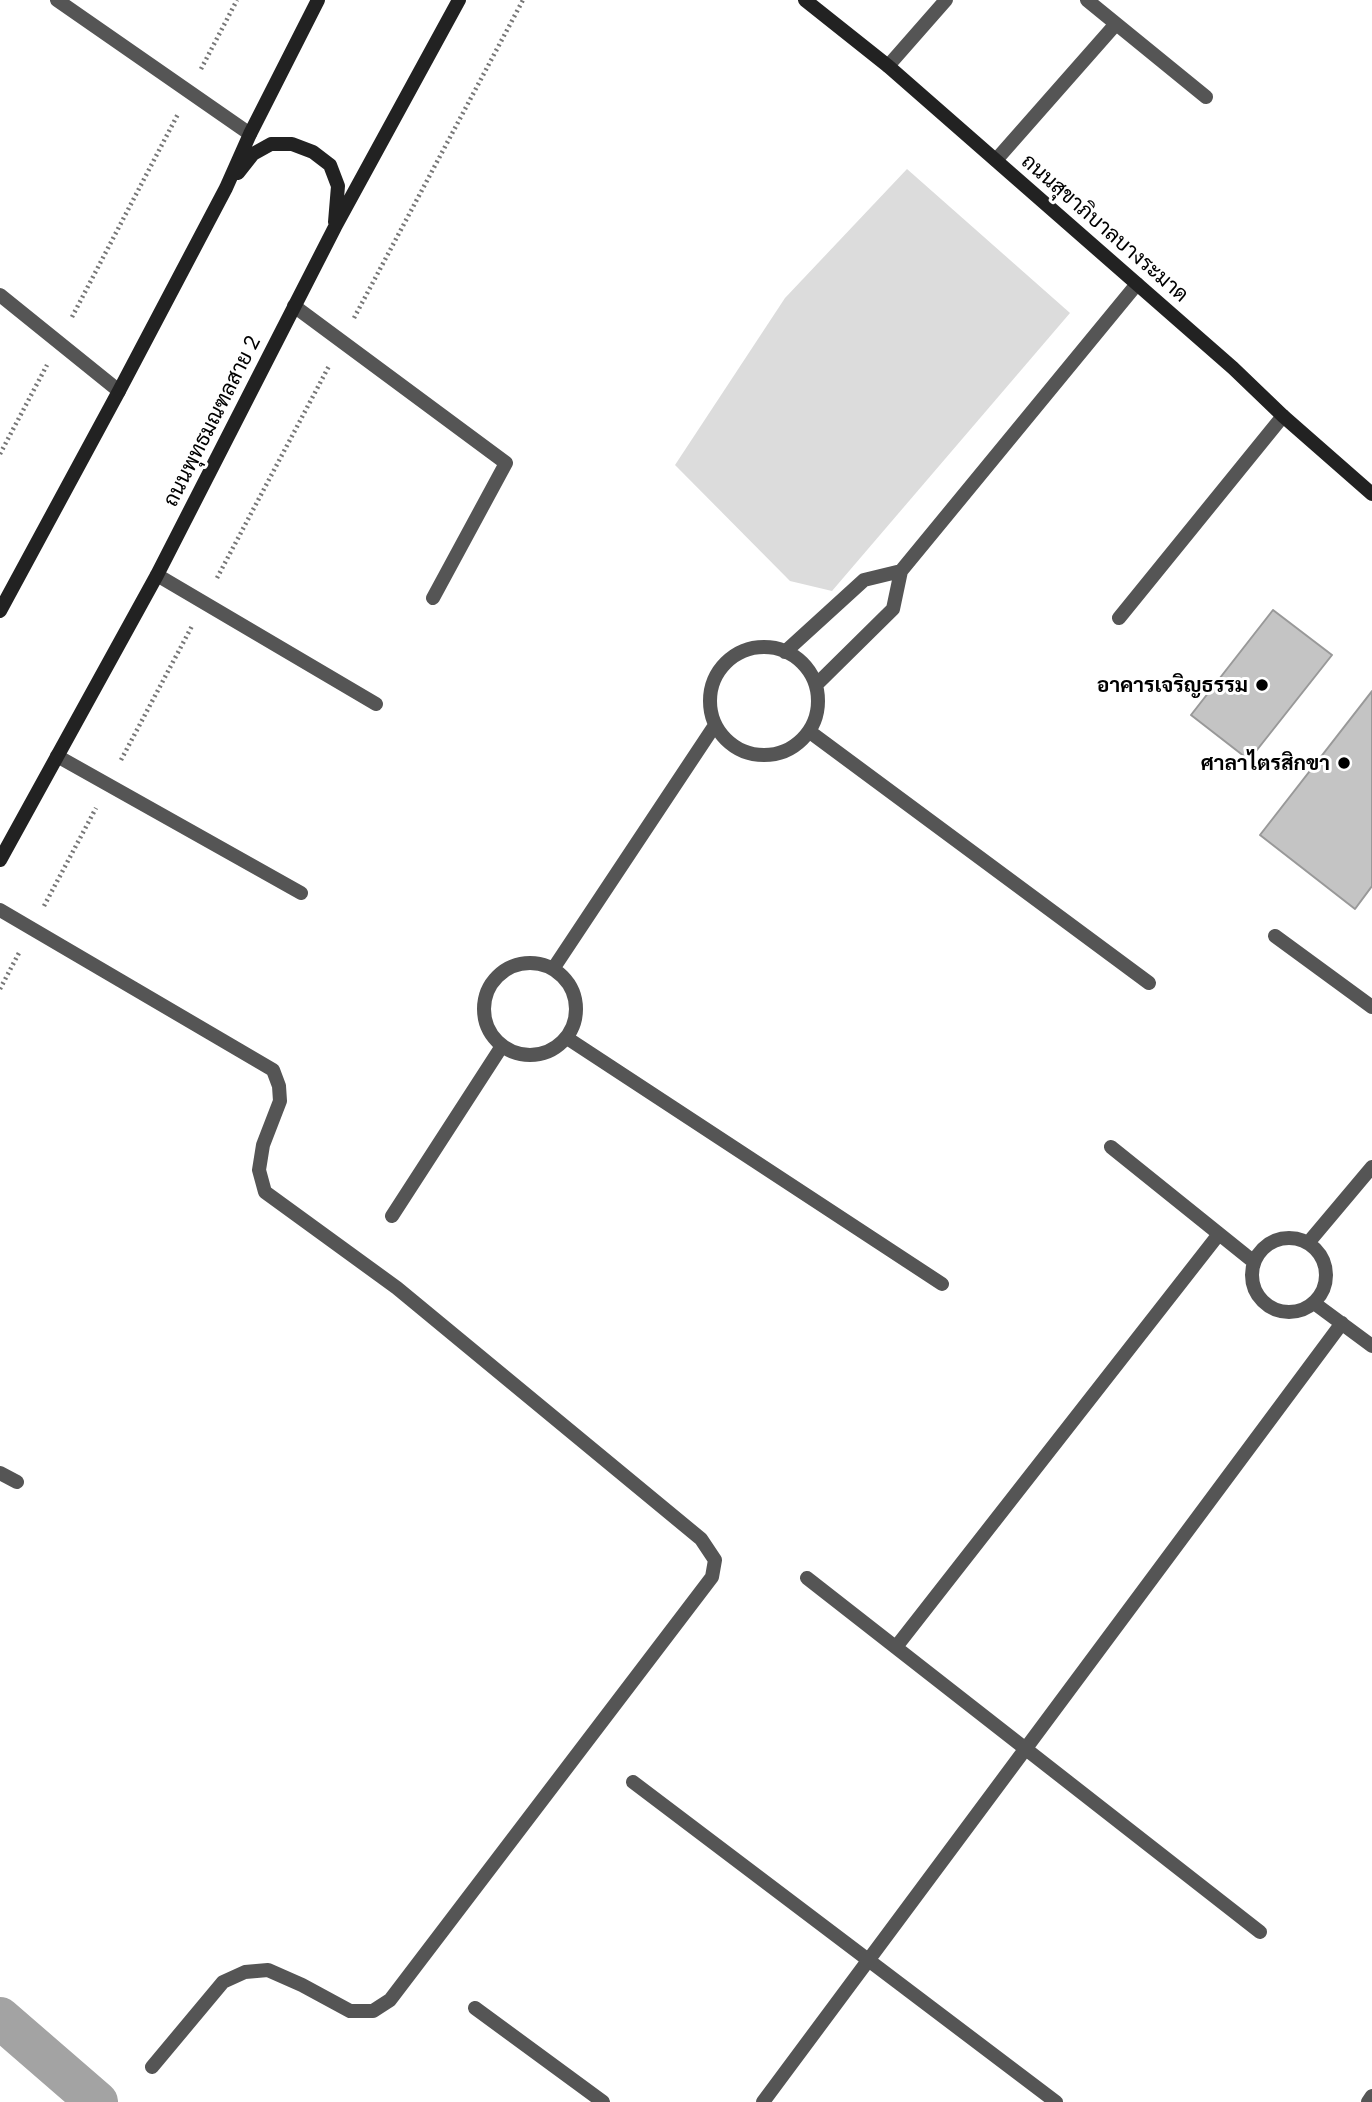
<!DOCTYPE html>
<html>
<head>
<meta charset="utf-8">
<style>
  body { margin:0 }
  canvas { display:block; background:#fff }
</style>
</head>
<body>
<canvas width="1372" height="2102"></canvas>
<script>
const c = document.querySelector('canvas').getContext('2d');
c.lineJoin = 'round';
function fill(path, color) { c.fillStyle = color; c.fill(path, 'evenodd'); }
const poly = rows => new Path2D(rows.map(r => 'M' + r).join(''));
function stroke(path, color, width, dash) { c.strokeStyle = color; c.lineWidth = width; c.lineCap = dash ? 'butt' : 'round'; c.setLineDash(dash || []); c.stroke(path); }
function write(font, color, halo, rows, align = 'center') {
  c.font = font + ' Lato,Sarabun,sans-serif'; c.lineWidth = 6; c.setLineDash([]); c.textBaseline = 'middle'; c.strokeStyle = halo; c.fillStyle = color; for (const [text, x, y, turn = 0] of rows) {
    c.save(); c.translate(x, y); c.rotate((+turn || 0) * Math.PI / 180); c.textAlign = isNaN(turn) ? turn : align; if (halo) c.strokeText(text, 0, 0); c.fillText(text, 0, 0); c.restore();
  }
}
fill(poly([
  [907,169,1070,313,832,591,790,581,675,465,785,298]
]), '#dcdcdc');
stroke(poly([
  [0,2018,97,2102]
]), '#a3a3a3', 42);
const building = poly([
  [1273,610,1332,655,1249,760,1191,715,1273,610],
  [1372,691,1372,886,1355,909,1260,835,1372,691]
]);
fill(building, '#c4c4c4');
stroke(building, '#999', 2);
stroke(poly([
  [201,69,237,0],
  [72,317,178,114],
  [354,318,523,0],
  [0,454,47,365],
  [217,578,329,366],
  [121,760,192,626],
  [44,906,96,808],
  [0,989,20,951]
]), '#777', 4.5, [2, 3.5]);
stroke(poly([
  [57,0,250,134],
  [294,306,506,463,433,598],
  [157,575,376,704],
  [1119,618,1283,416],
  [57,756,301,893],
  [0,1473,17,1482]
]), '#555', 14);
stroke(poly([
  [1087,0,1206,97],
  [888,66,946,0],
  [996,160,1115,25],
  [0,295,119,391],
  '710 701a54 54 0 1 1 108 0a54 54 0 1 1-108 0Z',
  [785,652,864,580,901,571],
  [816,685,893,609,901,571,1137,284],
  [810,732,1149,983],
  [0,910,273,1070,279,1086,280,1101,263,1145,259,1170,265,1192,397,1288,701,1539,715,1560,712,1577,390,2000,373,2011,350,2011,302,1985,268,1970,245,1972,223,1982,152,2067],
  [1275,936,1372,1007],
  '484 1009a46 46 0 1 1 92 0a46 46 0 1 1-92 0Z',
  [553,969,715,725],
  [567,1038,942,1284],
  [1111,1147,1254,1262],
  [392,1216,502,1046],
  '1252 1275a37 37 0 1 1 74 0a37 37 0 1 1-74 0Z',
  [1308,1243,1372,1167],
  [1314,1303,1372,1346],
  [807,1578,1260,1932],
  [896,1647,1219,1234],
  [633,1782,1056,2102],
  [475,2008,603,2102],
  [763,2102,1342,1323],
  [1368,2102,1372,2096]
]), '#555', 14);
stroke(poly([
  [805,0,888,66,1233,368,1283,416,1372,494],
  [238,173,253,154,271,144,292,144,313,152,330,165,338,186,335,222],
  [0,611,119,391,226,188,250,134,318,0],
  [0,860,157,575,335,227,459,0]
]), '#222', 14);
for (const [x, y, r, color] of [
  [1262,685,7,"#000"],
  [1344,763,7,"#000"]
]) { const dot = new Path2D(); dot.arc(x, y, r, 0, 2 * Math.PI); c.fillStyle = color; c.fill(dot); stroke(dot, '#fff', 2.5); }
write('21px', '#000', '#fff', [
  ["ถนนสุขาภิบาลบางระมาด",1105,228,41],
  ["ถนนพุทธมณฑลสาย 2",212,421,-63]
]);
write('bold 21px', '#000', '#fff', [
  ["อาคารเจริญธรรม",1248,685],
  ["ศาลาไตรสิกขา",1330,763]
], 'right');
</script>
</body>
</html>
